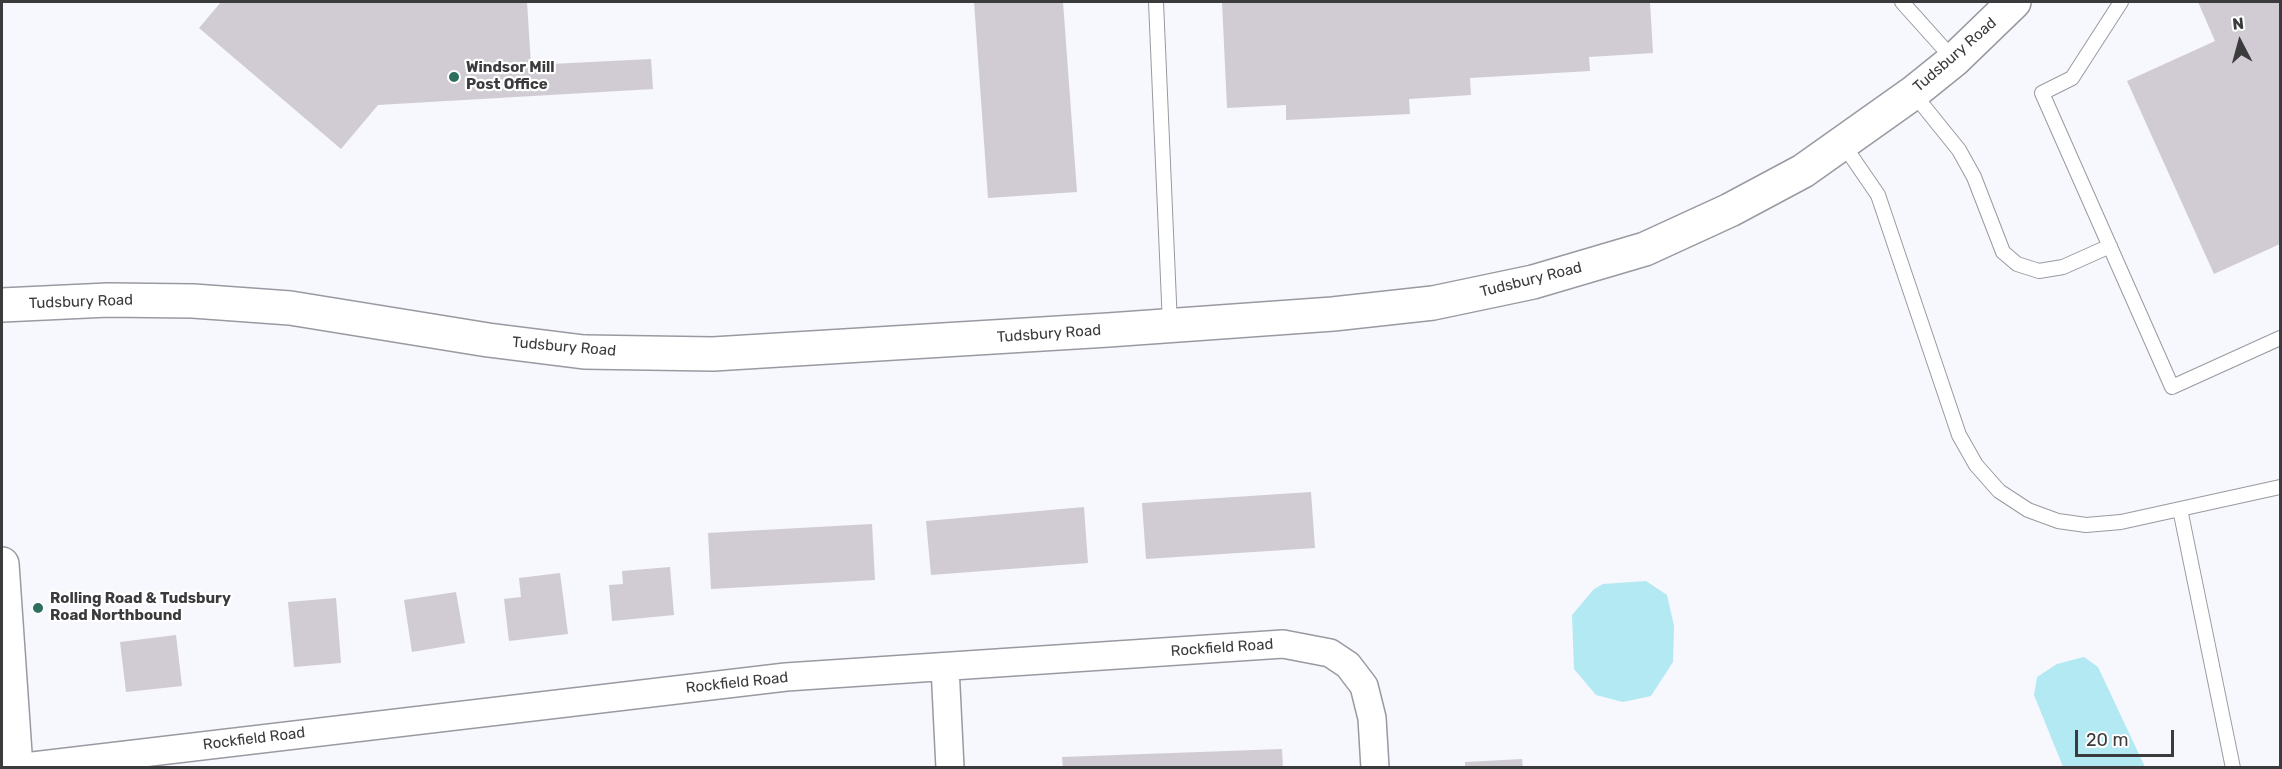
<!DOCTYPE html>
<html>
<head>
<meta charset="utf-8">
<style>
  body { margin:0 }
  #map { position:relative; width:2282px; height:769px; overflow:hidden; background:#f7f7fe; font-family:Rubik,sans-serif }
  canvas { display:block }
  .frame { position:absolute; inset:0; border:3px solid #3b3b3e; pointer-events:none }
  .north { position:absolute; left:2210px; top:12px; width:60px; height:60px; -webkit-text-stroke:4px #fff; paint-order:stroke; rotate:354deg; font-size:16px; font-weight:700; line-height:24px; text-align:center; color:#3b3b3e }
  .north::after { content:''; display:block; margin:auto; width:21px; height:27px; background:#3b3b3e; clip-path:polygon(50% 0,100% 100%,50% 72%,0 100%) }
  .scale { position:absolute; left:2075px; top:730px; width:99px; height:27px; box-sizing:border-box; border:3px solid #3b3b3e; border-top:0; padding-left:8px; font-size:18px; line-height:21px; white-space:nowrap; color:#3b3b3e; -webkit-text-stroke:4px #fff; paint-order:stroke }
</style>
</head>
<body>
<div id="map">
<canvas width="2282" height="769"></canvas>
<div class="frame"></div>
<div class="north">N</div>
<div class="scale">20 m</div>
</div>
<script>
const c = document.querySelector('canvas').getContext('2d');
c.lineJoin = 'round';
function fill(path, color) { c.fillStyle = color; c.fill(path, 'evenodd'); }
const poly = rows => new Path2D(rows.map(r => 'M' + r).join(''));
function stroke(path, color, width, dash) { c.strokeStyle = color; c.lineWidth = width; c.lineCap = dash ? 'butt' : 'round'; c.setLineDash(dash || []); c.stroke(path); }
function write(font, color, halo, rows, align = 'center') {
  c.font = font + ' Rubik,sans-serif'; c.lineWidth = 4.5; c.setLineDash([]); c.textBaseline = 'middle'; c.strokeStyle = halo; c.fillStyle = color; for (const [text, x, y, turn = 0] of rows) {
    c.save(); c.translate(x, y); c.rotate((+turn || 0) * Math.PI / 180); c.textAlign = isNaN(turn) ? turn : align; if (halo) c.strokeText(text, 0, 0); c.fillText(text, 0, 0); c.restore();
  }
}
fill(poly([
  [1646,581,1667,595,1674,626,1673,662,1651,696,1623,702,1596,695,1574,669,1572,615,1594,589,1603,584],
  [2084,657,2098,667,2145,767,2063,767,2034,695,2037,677,2057,664]
]), '#b2e9f2');
fill(poly([
  [221,2,527,2,531,65,651,59,653,89,378,105,341,149,199,28],
  [974,2,1063,2,1077,192,988,198],
  [1222,2,1650,2,1653,53,1589,57,1590,71,1470,78,1471,95,1409,99,1410,114,1286,120,1286,105,1227,108],
  [2198,2,2280,2,2280,244,2214,274,2127,81,2215,41],
  [1311,492,1315,548,1146,559,1142,503],
  [1084,507,1088,563,931,575,926,521],
  [872,524,875,580,711,589,708,533],
  [670,567,674,615,612,621,609,585,623,584,622,571],
  [560,573,568,634,509,641,504,599,521,597,519,578],
  [456,592,465,643,412,652,404,600],
  [336,598,341,663,294,667,288,602],
  [176,635,182,686,126,692,120,642],
  [1282,749,1283,768,1063,768,1062,757],
  [1522,759,1523,768,1465,768,1465,762]
]), '#d1ccd3');
const service = poly([
  [1156,2,1170,325],
  [1902,2,1954,60],
  [2121,2,2072,78,2042,93,2172,387,2280,338],
  [1913,93,1959,150,1974,177,2003,252,2017,264,2039,271,2063,267,2110,246],
  [1843,144,1878,195,1959,435,1976,465,1999,491,2028,510,2058,521,2086,525,2121,522,2180,509,2233,768],
  [2180,509,2280,487]
]);
const minor = poly([
  [945,667,950,768],
  [16,768,786,677,1283,644,1330,653,1348,665,1364,686,1372,718,1375,768]
]);
const tertiary = poly([
  [2,305,108,300,193,301,290,308,488,340,584,352,713,354,1108,330,1333,314,1433,303,1533,282,1645,249,1730,210,1803,171,1913,93,1954,60,2014,2]
]);
const primary = poly([
  [2,564,16,768]
]);
stroke(service, '#999aa1', 16);
stroke(minor, '#999aa1', 30);
stroke(tertiary, '#999aa1', 36);
stroke(primary, '#999aa1', 36);
stroke(service, '#fff', 14);
stroke(minor, '#fff', 27);
stroke(tertiary, '#fff', 33);
stroke(primary, '#fff', 33);
for (const [x, y, r, color] of [
  [454,77,6,"#2d6e5d"],
  [38,608,6,"#2d6e5d"]
]) { const dot = new Path2D(); dot.arc(x, y, r, 0, 2 * Math.PI); c.fillStyle = color; c.fill(dot); stroke(dot, '#fff', 2); }
write('15px', '#3b3b3e', '#fff', [
  ["Tudsbury Road",1955,55,-41],
  ["Tudsbury Road",1531,280,-14],
  ["Tudsbury Road",81,302,-2],
  ["Tudsbury Road",1049,334,-4],
  ["Tudsbury Road",564,347,5],
  ["Rockfield Road",1222,648,-4],
  ["Rockfield Road",737,683,-6],
  ["Rockfield Road",254,739,-7]
]);
write('bold 15px', '#3b3b3e', '#fff', [
  ["Windsor Mill",466,68],
  ["Post Office",466,85],
  ["Rolling Road & Tudsbury",50,599],
  ["Road Northbound",50,616]
], 'left');
</script>
</body>
</html>
